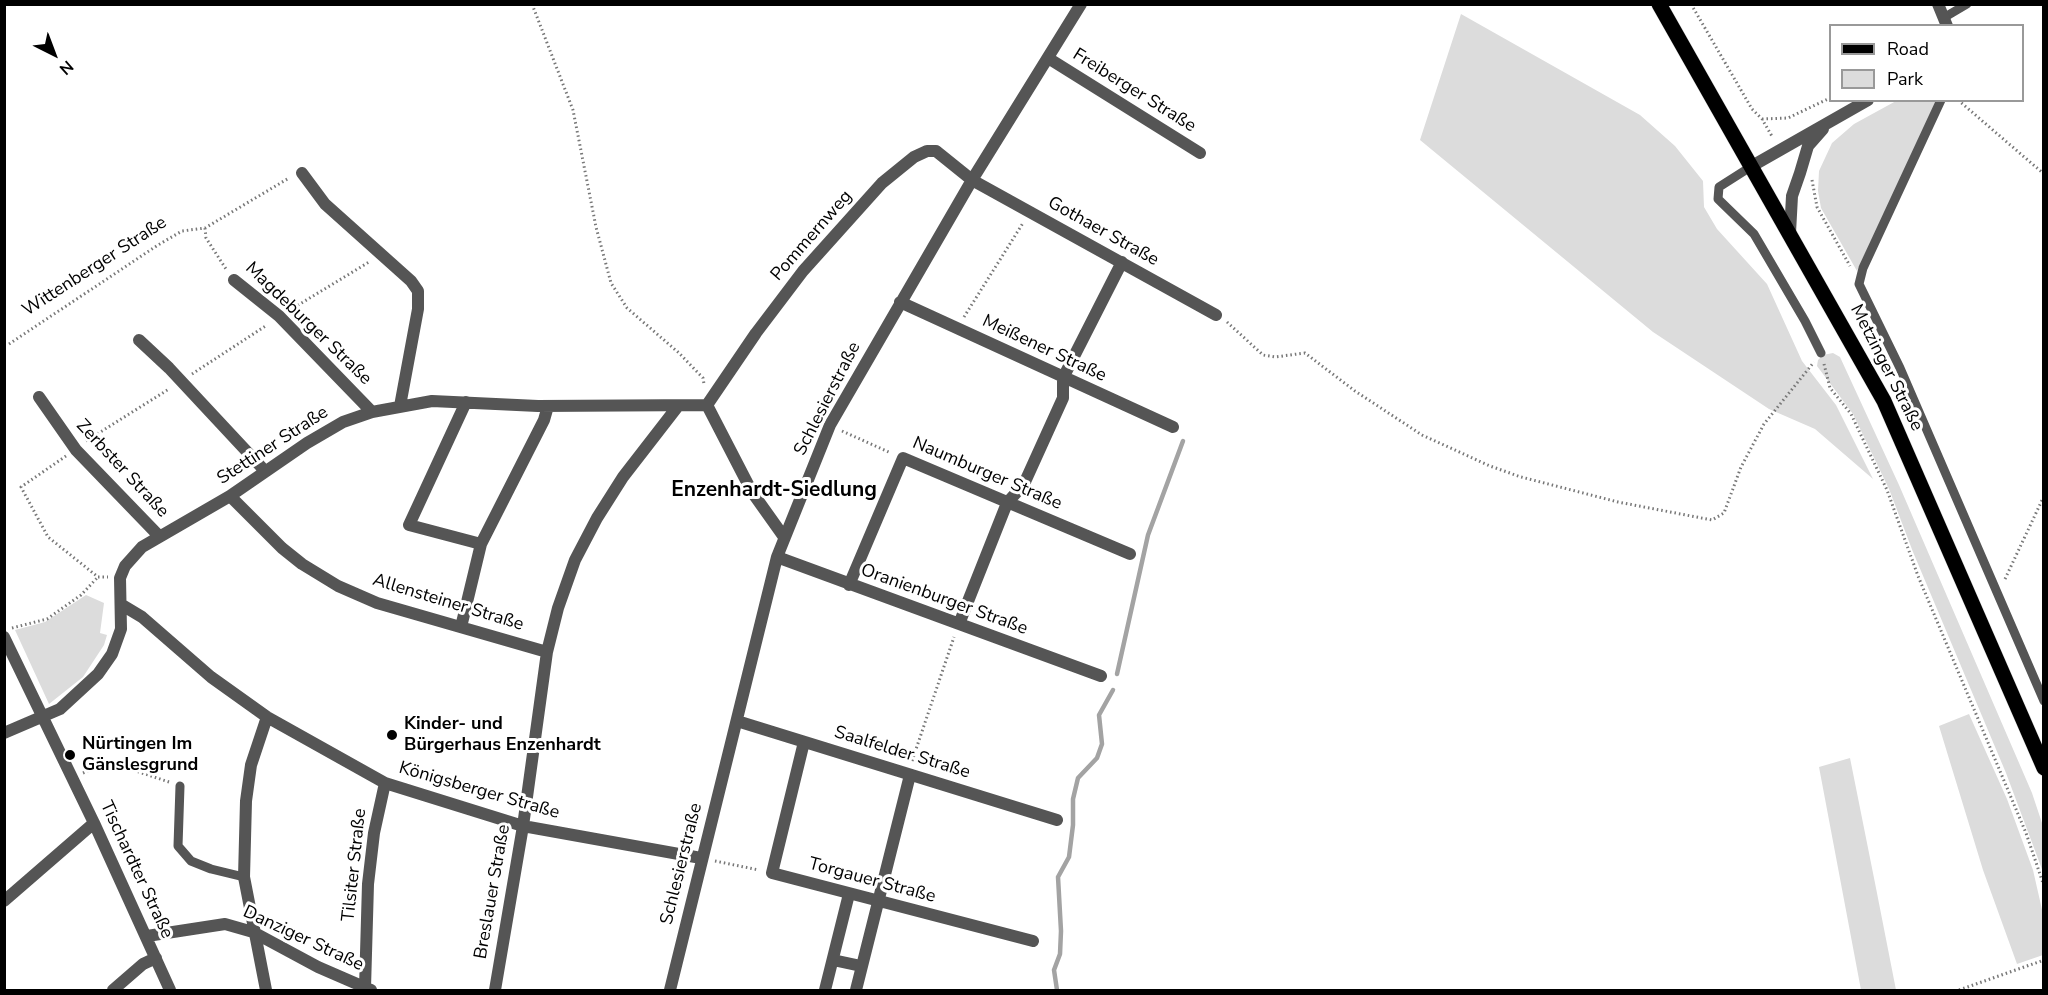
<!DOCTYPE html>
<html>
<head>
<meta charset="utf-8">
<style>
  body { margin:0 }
  #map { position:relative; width:2048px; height:995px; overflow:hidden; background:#fff; font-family:"Nunito Sans",sans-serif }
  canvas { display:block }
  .frame { position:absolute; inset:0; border:6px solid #000; pointer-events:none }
  .legend { position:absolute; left:1829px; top:24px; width:195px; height:78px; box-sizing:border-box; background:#fff; border:2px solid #999; margin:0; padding:8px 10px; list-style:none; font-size:18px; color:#000 }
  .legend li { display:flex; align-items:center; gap:12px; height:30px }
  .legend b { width:30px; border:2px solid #999 }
  .north { position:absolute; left:24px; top:24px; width:60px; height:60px; -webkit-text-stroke:4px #fff; paint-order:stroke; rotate:138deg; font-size:16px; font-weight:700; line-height:24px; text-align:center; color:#000 }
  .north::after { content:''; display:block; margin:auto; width:21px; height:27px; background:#000; clip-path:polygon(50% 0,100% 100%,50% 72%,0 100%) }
</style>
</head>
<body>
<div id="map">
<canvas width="2048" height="995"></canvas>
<div class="frame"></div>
<ul class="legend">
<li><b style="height:8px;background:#000"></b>Road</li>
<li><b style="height:16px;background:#dcdcdc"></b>Park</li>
</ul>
<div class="north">N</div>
</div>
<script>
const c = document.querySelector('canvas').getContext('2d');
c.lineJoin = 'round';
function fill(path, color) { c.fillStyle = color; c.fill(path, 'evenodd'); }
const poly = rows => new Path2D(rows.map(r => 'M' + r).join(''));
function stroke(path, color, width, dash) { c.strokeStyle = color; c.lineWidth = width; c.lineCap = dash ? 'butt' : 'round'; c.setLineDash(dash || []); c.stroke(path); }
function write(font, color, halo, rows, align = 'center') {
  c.font = font + ' "Nunito Sans",sans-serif'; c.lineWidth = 6; c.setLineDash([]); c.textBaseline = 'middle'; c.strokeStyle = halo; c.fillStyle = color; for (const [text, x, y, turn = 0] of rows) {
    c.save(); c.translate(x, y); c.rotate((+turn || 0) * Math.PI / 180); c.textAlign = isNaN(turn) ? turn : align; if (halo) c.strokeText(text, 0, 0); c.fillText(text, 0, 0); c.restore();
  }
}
fill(poly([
  [1461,14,1640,115,1675,146,1703,181,1704,207,1717,229,1767,284,1802,361,1836,405,1873,479,1815,429,1769,409,1653,332,1420,140],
  [1896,101,1937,101,1857,271,1821,208,1818,191,1819,171,1832,143,1854,124],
  [1833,353,1840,357,1899,485,2032,793,2043,826,2043,872,2006,773,1913,552,1889,489,1853,414,1817,366,1818,360,1823,355],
  [86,595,104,603,100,633,107,635,104,645,83,677,49,704,15,630,45,622],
  [1969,714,2007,799,2033,870,2043,914,2043,955,2017,964,1983,870,1939,726],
  [1850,758,1875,883,1896,990,1861,990,1819,767]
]), '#dcdcdc');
stroke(poly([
  [1117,674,1148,535,1183,441],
  [1057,990,1054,970,1060,954,1061,931,1058,877,1069,857,1073,825,1073,799,1078,778,1097,758,1102,744,1099,715,1113,690]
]), '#a3a3a3', 4.5);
const primary = poly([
  [1659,4,1884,401,2044,768]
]);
stroke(primary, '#dbdbdb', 16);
stroke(poly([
  [532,4,573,110,596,227,611,283,627,308,679,353,703,378,704,384],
  [1691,4,1752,109,1762,119,1773,138],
  [1958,100,2044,174],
  [1762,119,1788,118,1830,98],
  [1812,180,1817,207,1850,266],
  [205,228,206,238,226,269],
  [290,310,369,262],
  [964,317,1023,223],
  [1227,322,1263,355,1275,357,1305,353,1355,391,1422,435,1490,466,1521,477,1618,502,1712,520,1724,513,1741,467,1764,424,1814,362],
  [9,344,158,245,182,231,205,228,289,178],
  [1824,364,1830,388,1851,414,1887,490,1918,576,2026,833,2044,886],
  [192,374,267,325],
  [842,431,891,453],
  [86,441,169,389],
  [66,456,21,487,48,537,98,577,108,577],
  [2005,579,2044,496],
  [12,628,47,619,81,595,98,577],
  [912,761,954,637],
  [83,773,109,762,169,782],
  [715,861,759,870],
  [1959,990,2044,960]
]), '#777', 3, [1.5, 3]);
stroke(poly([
  [1945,17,1967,4],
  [1941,100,1863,268,1859,284,1900,368,2044,701],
  [1752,166,1719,187,1718,199,1754,234,1805,321,1821,353],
  [180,786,178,846,191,861,211,869,244,877]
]), '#555', 9);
stroke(poly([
  [1938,4,1947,26],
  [1048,58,1200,153],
  [1752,166,1868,100],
  [302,173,325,204,411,281,418,291,418,309,400,406],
  [1790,233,1792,196,1800,173,1808,146,1823,129],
  [234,280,279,316,372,412],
  [900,302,1173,427],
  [139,340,169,368,265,471],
  [39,397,76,450,159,536],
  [707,405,756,333,803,271,882,183,914,157,927,151,936,151,972,180,1216,315],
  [230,496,282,548,302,564,338,586,377,603,547,652],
  [481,544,544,420,548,406],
  [777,557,1101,676],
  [849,585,903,458,1130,554],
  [122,605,142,617,211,677,267,717,385,783,523,826,701,858],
  [959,624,1007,503,1024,484,1063,398,1063,378,1122,262],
  [461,627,481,544,409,525,466,402],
  [4,637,94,823,170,990],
  [737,721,1057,820],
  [4,733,60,709,98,674,112,654,121,629,120,578,125,566,142,547,230,496,307,443,343,422,372,412,432,401,538,406,707,405,752,492,784,537],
  [804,742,772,873,1033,941],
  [4,901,94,823],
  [147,936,225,924,253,932,318,967,371,990],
  [833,960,861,966],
  [365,988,368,884,374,833,385,783],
  [113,990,143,964,156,958],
  [266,990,244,877,246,801,251,765,267,717],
  [495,990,523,826,547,652,558,608,575,560,597,518,623,477,678,406],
  [670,990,777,557,830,425,972,180,1081,4],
  [825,990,849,894],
  [856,990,910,775]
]), '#555', 12);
stroke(primary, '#000', 15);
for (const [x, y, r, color] of [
  [392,735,6,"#000"],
  [70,755,6,"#000"]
]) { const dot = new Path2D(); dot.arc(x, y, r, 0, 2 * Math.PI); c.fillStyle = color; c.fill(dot); stroke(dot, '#fff', 2); }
write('18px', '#000', '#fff', [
  ["Freiberger Straße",1134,91,32],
  ["Gothaer Straße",1103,232,29],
  ["Pommernweg",812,236,-49],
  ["Wittenberger Straße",95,267,-33],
  ["Magdeburger Straße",308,324,44],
  ["Meißener Straße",1044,349,25],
  ["Metzinger Straße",1886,368,63],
  ["Schlesierstraße",828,399,-63],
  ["Stettiner Straße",273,446,-33],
  ["Zerbster Straße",122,469,47],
  ["Naumburger Straße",987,474,23],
  ["Oranienburger Straße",944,600,20],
  ["Allensteiner Straße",448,603,17],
  ["Saalfelder Straße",902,753,17],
  ["Königsberger Straße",479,791,16],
  ["Schlesierstraße",682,864,-76],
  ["Tilsiter Straße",355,865,-84],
  ["Tischardter Straße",136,870,65],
  ["Torgauer Straße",872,881,15],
  ["Breslauer Straße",493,892,-80],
  ["Danziger Straße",303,939,25]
]);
write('bold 18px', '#000', '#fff', [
  ["Kinder- und",404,725],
  ["Bürgerhaus Enzenhardt",404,746],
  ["Nürtingen Im",82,745],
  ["Gänslesgrund",82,766]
], 'left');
write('bold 21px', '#000', '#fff', [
  ["Enzenhardt-Siedlung",774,491]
]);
</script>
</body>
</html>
